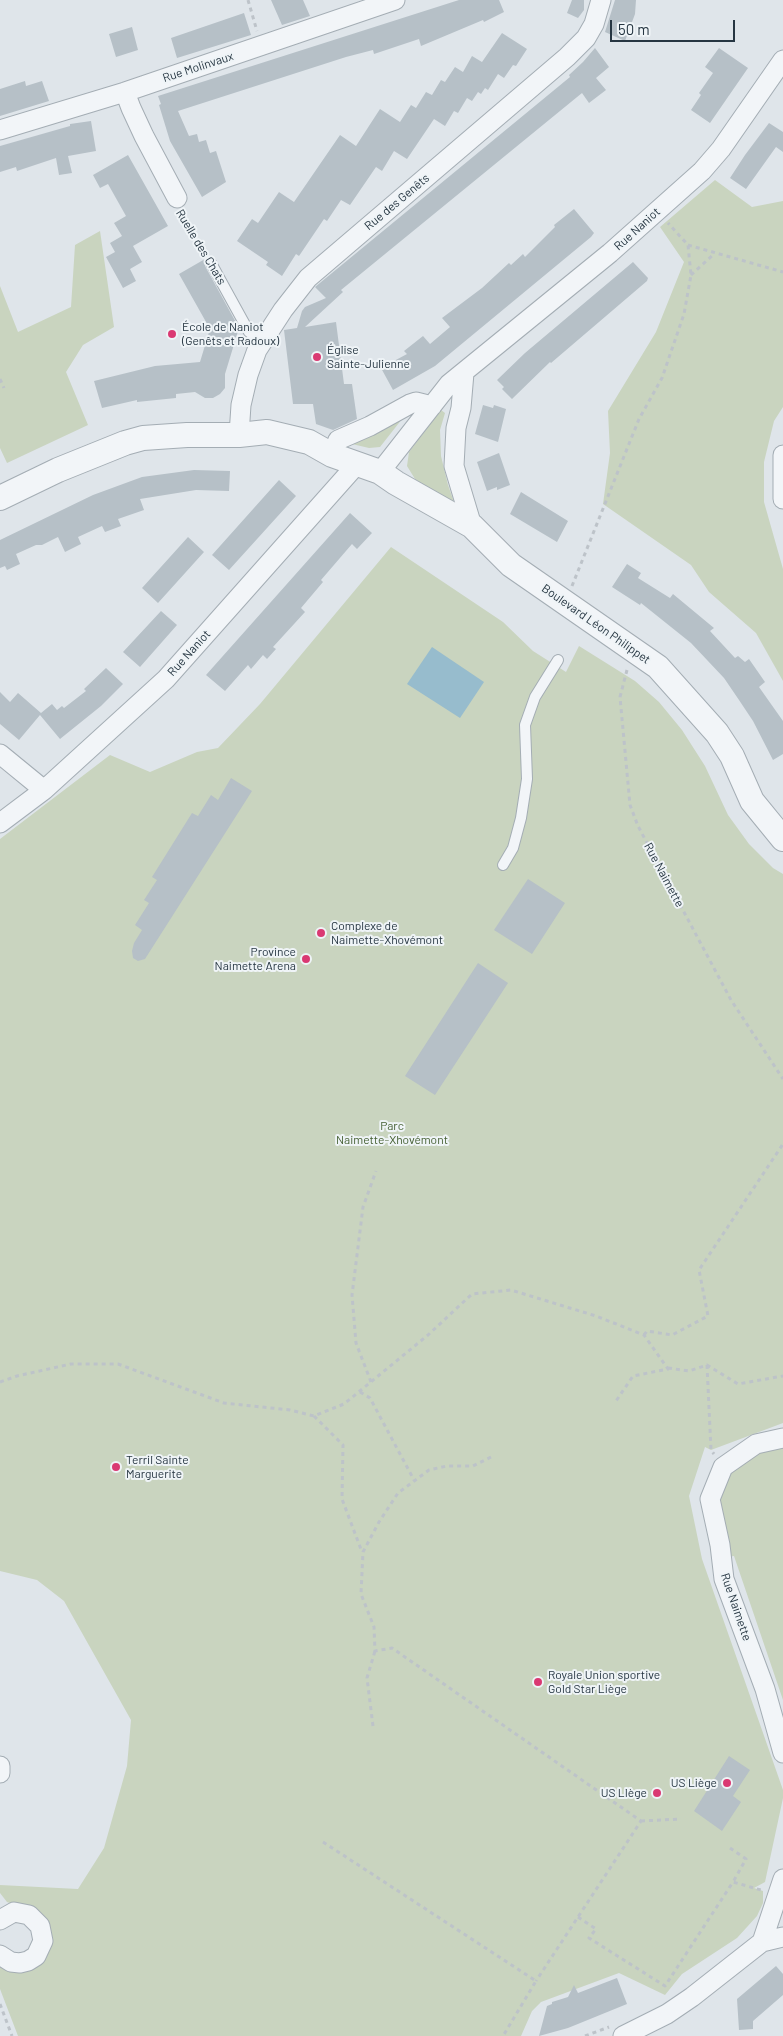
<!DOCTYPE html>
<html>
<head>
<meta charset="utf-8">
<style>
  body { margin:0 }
  #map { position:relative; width:783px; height:2036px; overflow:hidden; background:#dfe5ea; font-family:Barlow,sans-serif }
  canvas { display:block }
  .scale { position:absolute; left:610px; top:20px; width:125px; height:22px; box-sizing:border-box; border:2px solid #263642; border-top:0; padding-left:6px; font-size:15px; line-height:18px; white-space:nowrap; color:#263642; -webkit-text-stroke:4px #eff4f7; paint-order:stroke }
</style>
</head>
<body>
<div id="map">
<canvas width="783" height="2036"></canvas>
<div class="scale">50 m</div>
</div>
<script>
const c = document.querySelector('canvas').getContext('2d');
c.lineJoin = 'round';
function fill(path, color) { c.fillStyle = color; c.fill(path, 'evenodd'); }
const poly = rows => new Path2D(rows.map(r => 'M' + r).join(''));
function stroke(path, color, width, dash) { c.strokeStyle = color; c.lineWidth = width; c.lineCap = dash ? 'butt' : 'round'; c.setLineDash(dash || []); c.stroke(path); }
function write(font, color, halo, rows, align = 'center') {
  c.font = font + ' Barlow,sans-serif'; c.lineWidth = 4; c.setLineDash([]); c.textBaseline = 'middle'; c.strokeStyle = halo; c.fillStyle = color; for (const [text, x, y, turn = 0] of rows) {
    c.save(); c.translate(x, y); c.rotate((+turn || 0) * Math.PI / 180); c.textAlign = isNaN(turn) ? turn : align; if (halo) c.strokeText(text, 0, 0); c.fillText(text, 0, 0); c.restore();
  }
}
fill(poly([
  [715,180,752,207,783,201,783,407,774,421,764,462,764,502,783,569,783,681,756,633,709,592,691,565,603,504,610,453,608,411,656,332,684,262,660,227],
  [100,231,114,327,83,345,66,372,88,425,7,463,0,448,0,286,18,332,71,307,75,245],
  [441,410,445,413,440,430,441,456,448,485,455,505,454,507,415,479,407,466,409,452],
  [406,414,380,447,369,448,352,444],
  [391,547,503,622,533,651,566,672,579,646,635,681,659,702,682,730,705,766,728,815,749,844,773,868,783,874,783,1423,711,1450,705,1447,689,1496,702,1559,783,1790,783,1798,765,1882,754,1888,763,1891,763,1903,757,1916,737,1938,682,1974,665,1995,619,1973,541,2002,532,2011,521,2036,18,2036,0,1989,0,1963,41,1963,49,1952,52,1938,49,1926,26,1909,7,1902,0,1893,0,1885,78,1889,104,1848,127,1766,131,1720,64,1601,37,1580,0,1571,0,839,110,755,150,772,197,752,218,748,260,704],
  [783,1444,783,1700,734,1556,727,1557,718,1500,732,1468,748,1456]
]), '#c9d4bf');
fill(poly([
  [432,647,484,682,460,718,407,684]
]), '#97bccd');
fill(poly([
  [271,0,303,0,310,16,282,25],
  [459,0,499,0,504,12,484,22,483,20,421,46,419,39,374,54,373,50,346,57,178,111,189,136,197,134,199,142,206,140,210,153,216,151,226,182,202,197,170,141,159,105,161,104,158,96],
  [572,0,584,0,584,10,578,18,567,13],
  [615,0,636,0,635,14,625,41,605,32],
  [244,13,251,35,177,58,171,38],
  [132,27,138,50,116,57,109,34],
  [502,33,527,49,516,66,513,65,504,78,498,74,488,90,485,88,481,94,478,92,472,101,467,98,458,113,454,111,445,126,434,119,407,159,394,151,382,171,376,167,350,205,341,200,327,221,324,219,299,256,296,254,282,276,266,265,268,262,237,241,252,219,258,223,279,192,294,202,340,135,356,146,380,109,400,122,411,105,416,108,426,92,432,95,441,80,445,82,455,67,463,72,472,56,482,62],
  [595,48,609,67,596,78,606,90,589,103,582,93,341,290,343,292,305,327,336,322,344,384,352,384,357,419,333,430,316,424,313,404,293,404,284,330,297,328,302,311,305,307,326,298,315,287,570,77,569,75,583,62],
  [719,48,748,68,710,123,691,110,701,95,699,93,713,73,705,67],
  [25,81,26,86,42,81,49,101,0,116,0,89],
  [91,121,96,151,68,156,72,173,59,175,56,158,17,171,16,167,0,172,0,146,70,126,70,124],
  [769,123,783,132,783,152,776,147,746,189,730,178,745,155],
  [128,155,168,226,133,246,142,262,130,269,136,281,123,288,106,257,115,252,110,243,122,236,114,223,126,216,108,184,100,188,93,175],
  [574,209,594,233,591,237,435,366,393,390,381,368,407,354,404,351,423,336,430,344,450,327,442,318,482,288,509,263,511,265,523,254,525,257,555,227,554,225],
  [205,259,205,266,239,328,225,374,225,388,220,394,213,398,205,398,195,392,176,394,176,398,137,402,137,400,102,408,94,381,155,366,200,362,210,329,179,274],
  [633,262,648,278,647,281,551,363,550,362,512,399,502,389,504,387,497,380,525,353],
  [483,405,493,408,494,405,506,409,498,442,475,434],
  [499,453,510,485,497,490,497,487,487,491,477,462],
  [194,470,230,471,229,491,196,490,140,499,144,510,118,519,121,526,105,532,102,526,78,537,81,544,65,552,58,537,42,545,36,545,16,554,20,564,7,570,5,566,0,568,0,540,93,495,142,477],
  [279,480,296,496,229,570,212,555],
  [521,492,568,521,557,542,510,514],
  [350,513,372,533,357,549,352,544,321,580,323,582,301,608,305,612,273,647,276,649,267,659,263,655,251,669,248,665,225,691,206,675],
  [188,537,204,552,158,603,142,588],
  [627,564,641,573,638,578,670,598,673,594,714,628,710,631,735,658,738,656,745,662,749,659,765,682,759,687,783,721,783,754,773,760,753,721,739,700,724,678,691,643,641,603,640,605,612,587],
  [161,611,177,625,140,667,123,652],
  [106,668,123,684,101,706,60,739,40,715,19,740,0,724,0,692,10,702,18,693,41,713,52,704,57,710,62,706,64,708,86,691,84,689],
  [231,778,252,791,145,959,138,961,133,958,132,951,134,943,142,930,135,925,149,903,144,900,157,880,152,877,192,813,198,816,211,795,218,800],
  [528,879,565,903,532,954,494,930],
  [478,963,508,983,435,1095,405,1076],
  [729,1756,750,1770,733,1796,741,1802,722,1831,694,1811],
  [776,1966,783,1974,783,1995,753,2021,753,2029,739,2030,737,1999],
  [617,1978,627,2004,568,2028,539,2036,547,2006,552,2004,552,2002,568,1997,574,1985,578,1993]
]), '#b6c0c7');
const service = poly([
  [211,263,249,332,261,342],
  [503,865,513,848,521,818,527,779,525,725,535,697,558,660]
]);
const minor = poly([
  [125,92,131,108,144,136,177,198],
  [0,130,125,92,395,0],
  [464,373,461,408,456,428,454,466,472,526],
  [239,435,241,405,248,375,257,350,283,310,308,278,567,57,586,38,594,24,601,0],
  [332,455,338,440,370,426,410,404,416,402,432,406],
  [783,455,783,499],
  [380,472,449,384,610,253,702,171,721,149,783,60],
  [0,754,44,790],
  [0,823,44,790,166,679,358,463],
  [783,1438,756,1444,723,1467,710,1499,720,1545,724,1579,765,1689,783,1753],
  [0,1766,0,1773],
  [0,1920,14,1912,29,1915,40,1926,43,1941,36,1956,28,1961,20,1963,11,1962,0,1955],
  [762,1942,783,1879],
  [623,2036,667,2014,692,1997,762,1942,783,1937]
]);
const tertiary = poly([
  [0,498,58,470,125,443,143,438,187,435,239,435,267,432,309,442,332,455,380,472,396,483,472,526,511,565,658,667,717,733,732,756,752,801,783,839]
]);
stroke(service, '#a4adb4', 12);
stroke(minor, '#a4adb4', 21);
stroke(tertiary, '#a4adb4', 26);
stroke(poly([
  [248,0,257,31],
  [181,214,204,254],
  [688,245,783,272],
  [691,275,714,254],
  [0,379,4,388],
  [572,586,639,419,662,378,684,314,691,275,688,245,668,223],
  [627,670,620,697,630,805,638,826,731,1000,783,1079],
  [644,1335,647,1331,672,1335,708,1316,699,1270,783,1144],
  [707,1365,711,1450,714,1454],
  [668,1368,689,1371,707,1365,738,1384,783,1376],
  [0,1382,17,1376,71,1364,118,1364,224,1403,290,1410,314,1416,344,1404,428,1335,472,1294,511,1290,596,1316,644,1335,668,1369,633,1376,616,1401],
  [371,1382,356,1343,352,1295,363,1207,376,1171],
  [360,1392,370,1398,414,1480],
  [314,1416,343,1445,342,1499,362,1552],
  [491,1457,473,1466,447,1466,429,1470,398,1493,379,1522,363,1552,361,1594,374,1627,375,1651,392,1648,641,1821,536,1981],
  [373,1726,367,1678,375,1651],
  [641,1821,681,1819],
  [323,1842,536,1981,503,2036],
  [730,1848,746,1859,733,1882],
  [578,1917,596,1929,589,1938,665,1986,733,1882,761,1890],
  [0,2004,12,2036],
  [585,2036,609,2027]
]), '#bdc3c9', 3, [4, 4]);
stroke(service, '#f2f5f8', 10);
stroke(minor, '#f2f5f8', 19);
stroke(tertiary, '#f2f5f8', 24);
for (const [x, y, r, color] of [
  [172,334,5,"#da3972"],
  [317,357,5,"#da3972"],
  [321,933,5,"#da3972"],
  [306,959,5,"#da3972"],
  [116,1467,5,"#da3972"],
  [538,1682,5,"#da3972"],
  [727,1783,5,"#da3972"],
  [657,1793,5,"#da3972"]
]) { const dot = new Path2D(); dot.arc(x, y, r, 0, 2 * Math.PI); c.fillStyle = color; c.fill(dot); stroke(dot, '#eff4f7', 2); }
write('12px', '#263642', '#eff4f7', [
  ["Rue Molinvaux",198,67,-18],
  ["Rue des Genêts",397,202,-40],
  ["Rue Naniot",637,229,-42],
  ["Ruelle des Chats",201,247,59],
  ["Boulevard Léon Philippet",596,624,35],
  ["Rue Naniot",189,653,-48],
  ["Rue Naimette",664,875,62],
  ["Rue Naimette",736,1607,71]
]);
write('12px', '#263642', '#eff4f7', [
  ["École de Naniot",182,327],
  ["(Genêts et Radoux)",182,341],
  ["Église",327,350],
  ["Sainte-Julienne",327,364],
  ["Complexe de",331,926],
  ["Naimette-Xhovémont",331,940],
  ["Province",296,952,"right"],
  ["Naimette Arena",296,966,"right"],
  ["Terril Sainte",126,1460],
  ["Marguerite",126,1474],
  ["Royale Union sportive",548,1675],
  ["Gold Star Liège",548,1689],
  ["US Liège",717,1783,"right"],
  ["US LIège",647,1793,"right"]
], 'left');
write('12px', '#445f32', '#eff4f7', [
  ["Parc",392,1126],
  ["Naimette-Xhovémont",392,1140]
]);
</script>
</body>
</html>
